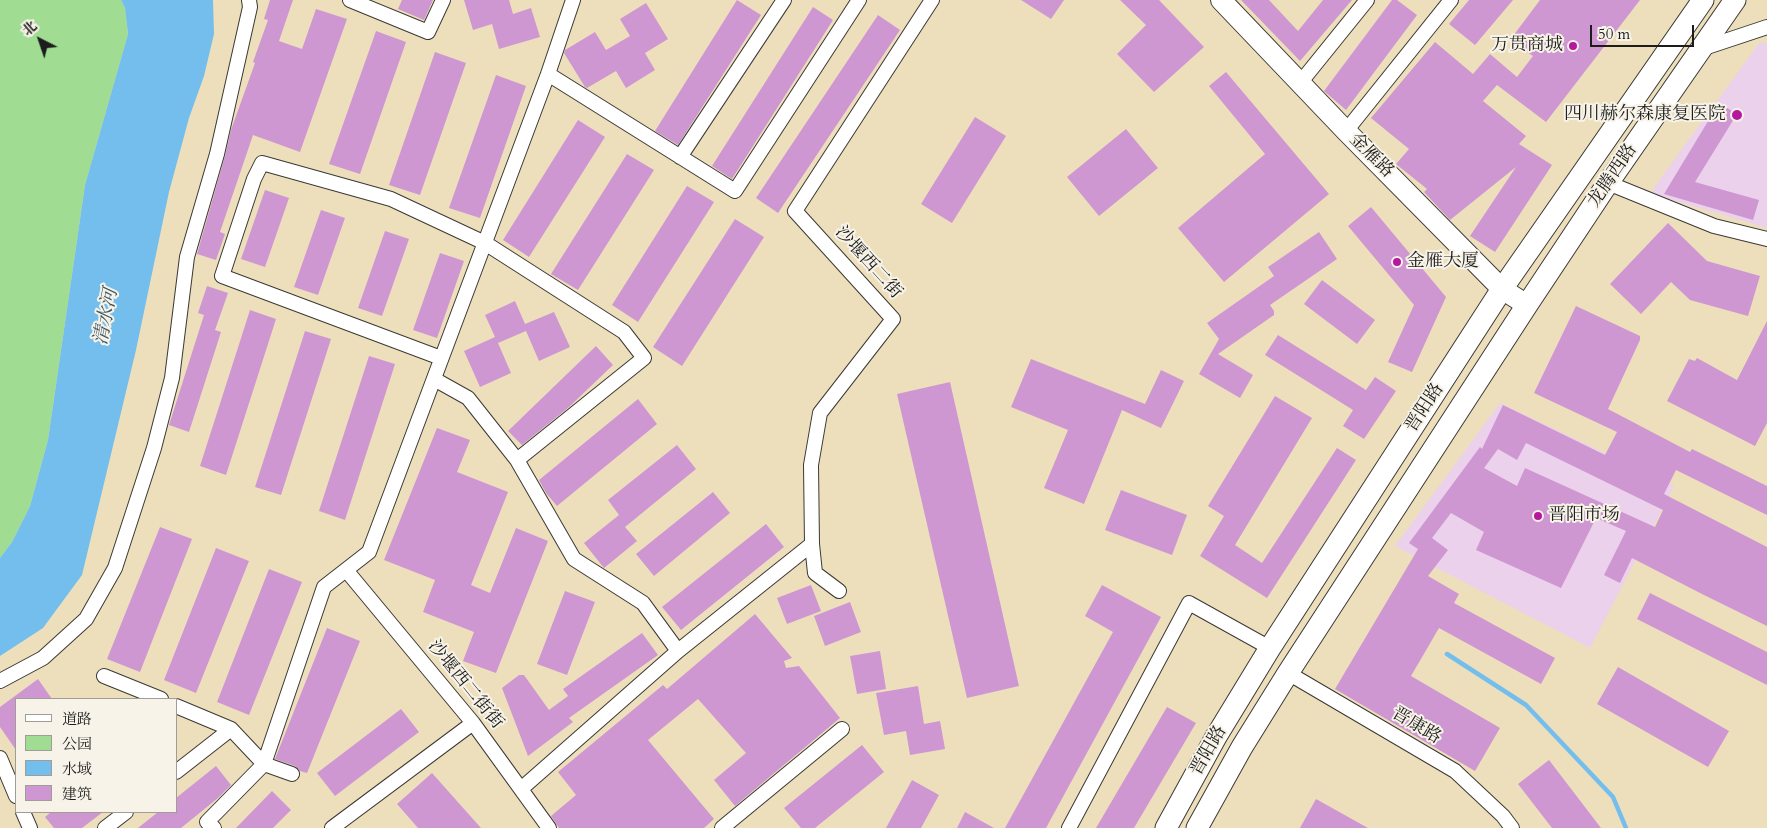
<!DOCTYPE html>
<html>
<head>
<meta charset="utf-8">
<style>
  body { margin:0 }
  #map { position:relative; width:1767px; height:828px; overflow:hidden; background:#eddfbc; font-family:Cardo,"Noto Serif SC",serif }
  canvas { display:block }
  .legend { position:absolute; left:15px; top:698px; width:162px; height:115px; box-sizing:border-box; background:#f7f3e8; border:1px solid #9f9d96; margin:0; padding:6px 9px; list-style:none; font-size:15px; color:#1c1c1c }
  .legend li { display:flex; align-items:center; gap:10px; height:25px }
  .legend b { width:25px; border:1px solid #9f9d96 }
  .north { position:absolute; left:15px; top:15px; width:50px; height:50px; -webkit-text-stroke:4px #f7f3e8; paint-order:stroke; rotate:319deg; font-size:14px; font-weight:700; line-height:20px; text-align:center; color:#1c1c1c }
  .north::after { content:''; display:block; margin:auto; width:18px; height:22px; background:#1c1c1c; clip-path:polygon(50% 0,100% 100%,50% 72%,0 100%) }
  .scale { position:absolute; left:1590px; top:25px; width:104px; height:22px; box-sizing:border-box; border:2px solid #1c1c1c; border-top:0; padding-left:6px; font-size:15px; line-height:18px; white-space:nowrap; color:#1c1c1c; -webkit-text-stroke:4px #f7f3e8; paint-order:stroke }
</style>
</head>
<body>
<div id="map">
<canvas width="1767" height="828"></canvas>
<ul class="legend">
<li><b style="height:6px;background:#fff"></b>道路</li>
<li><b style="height:14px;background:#a0dd92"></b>公园</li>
<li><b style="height:14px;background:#74beed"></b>水域</li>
<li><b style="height:14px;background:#ce97d2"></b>建筑</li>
</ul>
<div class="north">北</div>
<div class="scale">50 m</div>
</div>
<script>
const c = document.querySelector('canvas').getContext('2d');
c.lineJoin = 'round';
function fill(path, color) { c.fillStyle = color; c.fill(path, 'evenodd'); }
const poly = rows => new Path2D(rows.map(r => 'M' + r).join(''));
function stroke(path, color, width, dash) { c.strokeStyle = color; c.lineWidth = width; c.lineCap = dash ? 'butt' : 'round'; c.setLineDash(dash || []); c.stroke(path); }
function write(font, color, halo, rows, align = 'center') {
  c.font = font + ' Cardo,"Noto Serif SC",serif'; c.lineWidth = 4; c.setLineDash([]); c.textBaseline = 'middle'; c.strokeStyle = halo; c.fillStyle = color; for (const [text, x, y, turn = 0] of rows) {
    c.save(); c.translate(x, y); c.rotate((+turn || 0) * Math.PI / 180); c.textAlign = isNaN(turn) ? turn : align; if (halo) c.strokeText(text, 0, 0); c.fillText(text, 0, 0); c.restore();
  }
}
fill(poly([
  [1760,42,1767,44,1767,228,1652,194,1655,186],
  [1500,403,1674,486,1590,648,1395,546]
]), '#ebd1eb');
fill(poly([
  [0,0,121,0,125,8,128,34,85,185,48,440,30,506,12,542,0,558]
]), '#a0dd92');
fill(poly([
  [121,0,213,0,214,34,204,76,189,118,169,192,136,350,82,575,43,628,0,656,0,558,12,542,30,506,48,440,85,185,128,34,125,8]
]), '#74beed');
stroke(poly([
  [1447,654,1526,705,1613,797,1626,828]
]), '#74beed', 4.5);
fill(poly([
  [270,0,293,0,279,41,302,49,316,9,347,19,300,152,253,135,220,232,225,234,216,260,197,254,225,156,231,130,255,63,253,62,268,20,264,19],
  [402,0,433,0,424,20,398,9],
  [464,0,509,0,513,14,531,8,540,37,499,49,492,24,473,30],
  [737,0,761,15,678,145,655,131],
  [1021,0,1064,0,1051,19],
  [1120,0,1159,0,1204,47,1154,92,1117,54,1146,25],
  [1241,0,1269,0,1298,31,1323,0,1352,0,1300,61],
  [1392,0,1397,0,1417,15,1346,110,1324,91],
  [1469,0,1513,0,1475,45,1449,24],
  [1540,0,1640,0,1546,122,1497,85,1483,101,1526,136,1519,144,1552,165,1495,252,1470,236,1516,167,1450,220,1424,192,1427,189,1396,164,1409,149,1371,118,1435,42,1473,74,1490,54,1517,77,1533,56,1510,40],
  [646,3,668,39,645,53,655,70,626,88,616,71,587,88,585,87,564,53,565,50,595,32,606,50,630,36,620,19],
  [813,7,833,20,732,179,712,166],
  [878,15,900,30,778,213,756,198],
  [376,31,406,42,360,174,329,164],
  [435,52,466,63,420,195,389,185],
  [1226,72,1329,194,1224,282,1178,228,1265,154,1209,86],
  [496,75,526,86,480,218,449,208],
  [1719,103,1737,114,1695,182,1759,200,1753,220,1664,194],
  [975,117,1006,136,952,223,921,204],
  [578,120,605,137,529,257,503,240],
  [1126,129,1158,168,1099,216,1067,177],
  [627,154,654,170,578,290,551,274],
  [687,186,714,202,638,322,612,305],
  [265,190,289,198,265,267,241,259],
  [1371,207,1446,297,1412,372,1388,362,1414,305,1348,226],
  [321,210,345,218,318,295,294,287],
  [735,219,764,237,682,366,653,347],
  [1668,223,1707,261,1760,276,1748,316,1690,300,1671,282,1641,314,1610,284],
  [385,231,409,239,382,316,358,308],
  [1319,232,1337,259,1270,305,1274,311,1274,315,1218,354,1253,375,1240,398,1199,374,1219,339,1207,323,1274,276,1268,267],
  [440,253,464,261,437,338,413,330],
  [1322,280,1375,320,1357,344,1304,304],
  [207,286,228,293,215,330,221,332,189,432,169,425,204,315,198,313],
  [515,301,525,324,554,312,570,347,539,361,526,331,498,343,511,373,480,387,464,351,495,337,485,315],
  [1576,306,1640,336,1640,340,1608,409,1690,452,1692,449,1767,486,1767,515,1676,470,1664,494,1767,547,1767,626,1702,594,1632,558,1620,583,1604,575,1626,531,1596,518,1561,588,1476,550,1484,532,1451,513,1432,538,1448,550,1428,576,1459,594,1454,603,1555,658,1541,684,1439,628,1411,676,1500,728,1475,771,1335,689,1418,549,1409,543,1480,447,1482,449,1503,405,1605,455,1617,432,1534,393],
  [1526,443,1663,510,1655,527,1525,468,1517,486,1484,468,1498,449,1517,460],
  [250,310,276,319,226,475,200,466],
  [1767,321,1767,423,1755,446,1667,401,1689,359,1695,361,1697,358,1737,380],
  [305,331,331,339,281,495,255,487],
  [1278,335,1366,390,1375,377,1396,391,1364,439,1343,426,1353,410,1265,355],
  [596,346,613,365,569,407,522,445,508,431],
  [369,356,395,364,345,520,319,511],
  [1031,359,1145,404,1161,370,1184,381,1161,428,1122,410,1084,504,1044,488,1068,430,1011,407],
  [950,382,1019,686,967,698,897,394],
  [1275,396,1312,418,1235,545,1262,563,1337,448,1356,460,1267,598,1200,556,1224,516,1208,506],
  [638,399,657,424,557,506,546,493,539,480],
  [437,428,470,440,457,472,508,492,471,585,490,593,516,528,548,541,496,673,463,661,474,632,423,612,435,580,384,560],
  [677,445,696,469,625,527,637,541,604,568,584,543,619,515,608,500],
  [1121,490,1187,515,1172,555,1105,530],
  [713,492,730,513,654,576,636,554],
  [766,524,784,547,681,630,662,607],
  [160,527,192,539,140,672,107,659],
  [216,548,249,561,196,693,164,680],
  [269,569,302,582,249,715,217,702],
  [811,585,821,611,787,624,777,598],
  [1102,585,1161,617,1046,828,1005,828,1113,632,1085,616],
  [565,591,595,602,567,675,537,664],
  [1650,593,1767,652,1767,685,1637,619],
  [850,602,861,632,825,646,814,616],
  [755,614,792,658,784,661,786,668,799,666,840,718,735,806,714,780,746,753,698,699,648,740,714,819,704,828,559,828,551,816,576,795,558,772,663,685,667,689],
  [327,628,360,641,307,773,300,771,295,766,275,759],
  [642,633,658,655,569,718,573,722,528,756,502,688,519,675,524,675,549,710,568,696,563,689],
  [880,651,886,689,857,694,850,656],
  [1618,667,1729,731,1708,767,1597,704],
  [38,679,52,699,16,699,16,750,0,727,0,707],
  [918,686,924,724,940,721,945,749,910,755,906,731,884,735,876,693],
  [1167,707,1196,723,1134,828,1096,828],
  [401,709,419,732,335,796,317,773],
  [862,745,884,772,815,828,801,828,784,808],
  [1549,760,1601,828,1552,828,1518,784],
  [216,766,231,785,218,798,181,828,138,828,158,812,176,812,176,798],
  [432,773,481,828,418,828,397,804],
  [912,780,939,795,921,828,886,828],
  [272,791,291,810,273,828,236,828],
  [1316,799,1368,828,1300,828],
  [51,812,103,812,82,828,54,828,45,817],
  [965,812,994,828,957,828]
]), '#ce97d2');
const street = poly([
  [350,0,428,32,443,0],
  [1701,49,1767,27],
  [548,74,735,191,859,0],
  [1300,83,1367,0],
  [1346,131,1451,0],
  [680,157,784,0],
  [1608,183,1714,226,1767,239],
  [441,358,222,276,254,179,262,163,391,199,485,243,624,332,644,358,517,460],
  [434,379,468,398,517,460,574,559,643,603,678,651],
  [346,570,473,723,549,828],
  [839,591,815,573,812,544,811,465,820,413,893,319,795,211,932,0],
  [1288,673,1455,771,1503,816,1512,828],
  [104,676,161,699],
  [0,681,43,658,86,619,115,568,154,448,172,378,187,257,217,154,250,7,249,0],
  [176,706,231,729,264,764,292,774],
  [0,758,16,796],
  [176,772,231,729],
  [521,789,678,651,812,544],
  [23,812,30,828],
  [105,828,126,812],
  [214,828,207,822,264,764,324,587,369,552,548,74,573,0],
  [332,828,473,723],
  [722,828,842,729],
  [1069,828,1189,603,1270,648]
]);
const secondary = poly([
  [1221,0,1346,131,1502,289,1527,305]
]);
const primary = poly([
  [1166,828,1217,735,1270,648,1502,289,1703,0],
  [1197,828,1242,747,1288,673,1527,305,1608,183,1735,0]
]);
stroke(street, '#3b3934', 16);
stroke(secondary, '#3b3934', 22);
stroke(primary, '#3b3934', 23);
stroke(street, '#fff', 14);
stroke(secondary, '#fff', 20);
stroke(primary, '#fff', 21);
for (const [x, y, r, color] of [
  [1573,46,5,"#b5179e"],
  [1737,115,6,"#b5179e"],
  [1397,262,5,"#b5179e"],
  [1538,516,5,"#b5179e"]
]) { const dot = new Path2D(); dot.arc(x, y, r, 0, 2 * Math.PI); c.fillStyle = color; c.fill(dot); stroke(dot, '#f7f3e8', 2); }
write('18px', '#1c1c1c', '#f7f3e8', [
  ["万贯商城",1563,46],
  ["四川赫尔森康复医院",1726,115],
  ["金雁大厦",1407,262,"left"],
  ["晋阳市场",1548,516,"left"]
], 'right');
write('18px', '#1c1c1c', '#f7f3e8', [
  ["金雁路",1371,156,45],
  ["龙腾西路",1613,176,-56],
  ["沙堰西二街",868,263,48],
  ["晋阳路",1425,408,-57],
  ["沙堰西二街街",465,685,51],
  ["晋康路",1416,726,31],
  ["晋阳路",1209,751,-60]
]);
write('italic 19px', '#3b5565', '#f7f3e8', [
  ["清水河",107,317,-79]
]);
</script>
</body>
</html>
